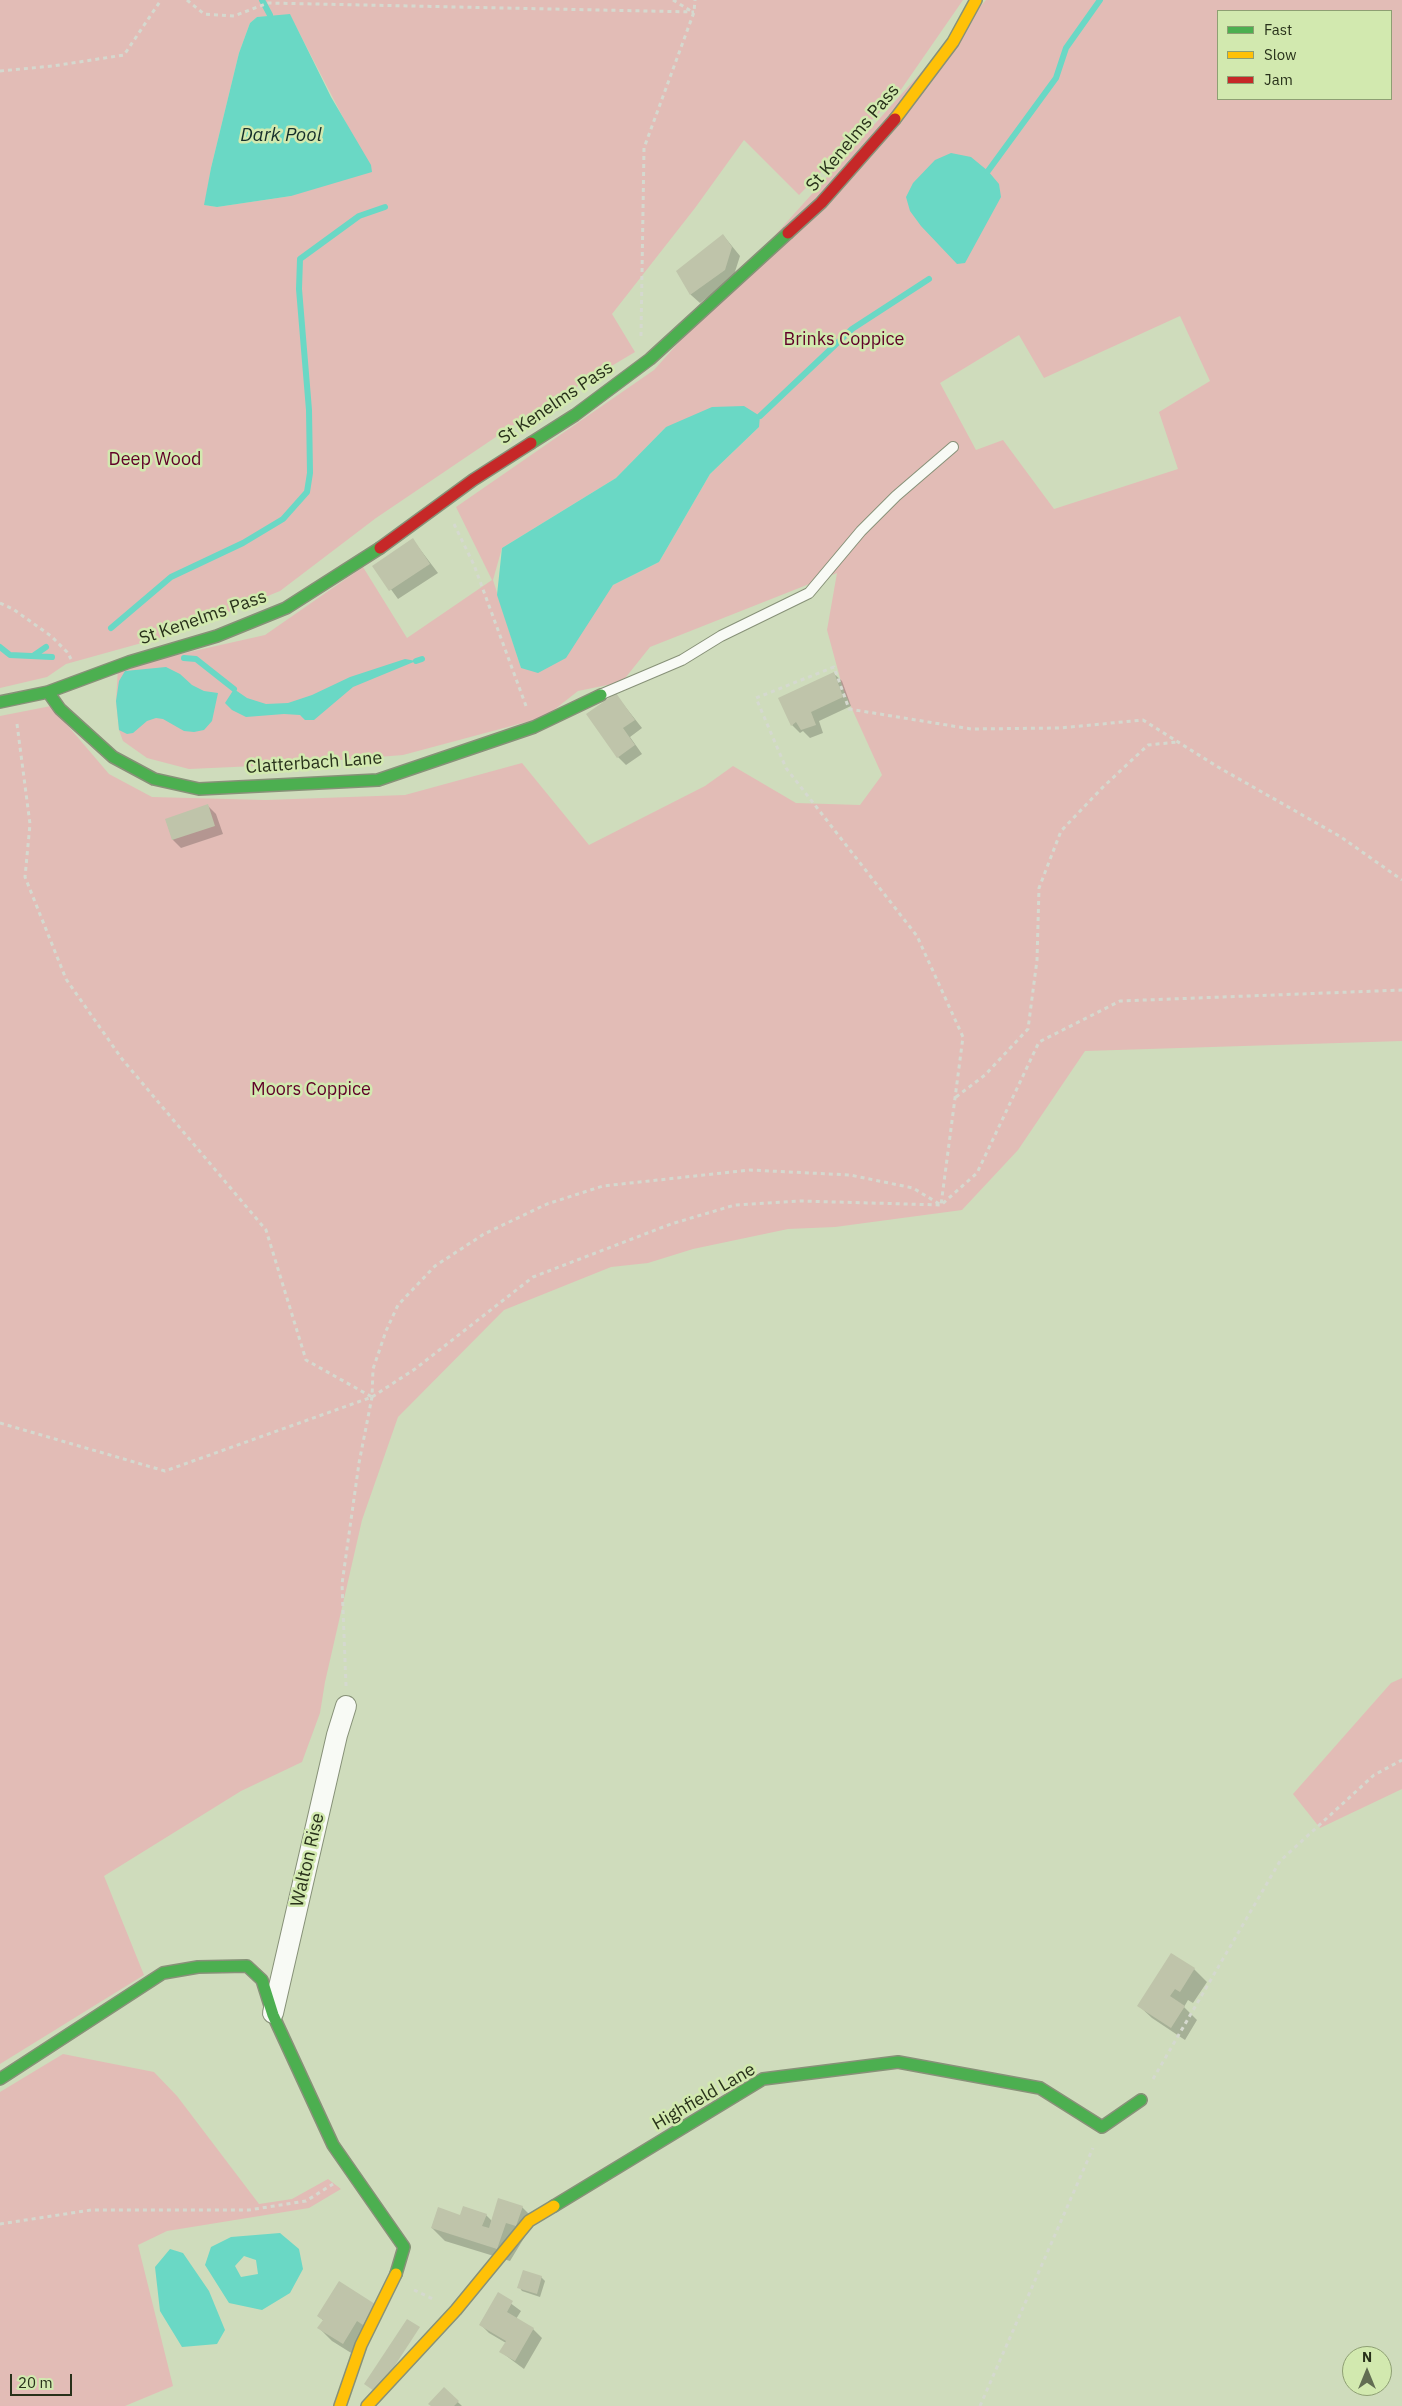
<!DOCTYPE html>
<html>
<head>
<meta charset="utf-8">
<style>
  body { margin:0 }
  #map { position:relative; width:1402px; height:2406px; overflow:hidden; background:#cfdcbc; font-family:"IBM Plex Sans",sans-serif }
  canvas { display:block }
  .legend { position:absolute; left:1217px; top:10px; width:175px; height:90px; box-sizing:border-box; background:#d2e9af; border:1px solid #8e9f73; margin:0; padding:6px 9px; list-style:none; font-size:15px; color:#28311a }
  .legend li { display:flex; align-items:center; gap:10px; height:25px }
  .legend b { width:25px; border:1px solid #8e9f73 }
  .north { position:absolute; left:1342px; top:2346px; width:50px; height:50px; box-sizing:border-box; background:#d2e9af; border:1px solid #8e9f73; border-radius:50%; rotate:0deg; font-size:14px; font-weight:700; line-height:20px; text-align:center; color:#28311a }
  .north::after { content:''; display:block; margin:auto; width:18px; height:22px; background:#626d53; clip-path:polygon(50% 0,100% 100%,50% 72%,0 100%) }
  .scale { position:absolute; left:10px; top:2374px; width:62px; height:22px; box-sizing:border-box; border:2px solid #28311a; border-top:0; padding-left:6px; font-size:15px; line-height:18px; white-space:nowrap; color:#28311a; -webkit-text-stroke:4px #d2e9af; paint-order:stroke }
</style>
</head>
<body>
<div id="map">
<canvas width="1402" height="2406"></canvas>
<ul class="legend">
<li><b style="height:6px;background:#4caf50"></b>Fast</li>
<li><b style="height:6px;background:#ffc107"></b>Slow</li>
<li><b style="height:6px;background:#c62828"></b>Jam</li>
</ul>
<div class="north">N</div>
<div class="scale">20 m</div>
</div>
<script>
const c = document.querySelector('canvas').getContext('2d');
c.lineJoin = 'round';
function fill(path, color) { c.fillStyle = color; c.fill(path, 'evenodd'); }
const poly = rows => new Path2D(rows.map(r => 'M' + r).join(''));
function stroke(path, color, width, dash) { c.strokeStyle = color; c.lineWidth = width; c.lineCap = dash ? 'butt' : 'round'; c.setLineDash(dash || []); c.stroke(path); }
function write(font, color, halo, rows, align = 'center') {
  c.font = font + ' "IBM Plex Sans",sans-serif'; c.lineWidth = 5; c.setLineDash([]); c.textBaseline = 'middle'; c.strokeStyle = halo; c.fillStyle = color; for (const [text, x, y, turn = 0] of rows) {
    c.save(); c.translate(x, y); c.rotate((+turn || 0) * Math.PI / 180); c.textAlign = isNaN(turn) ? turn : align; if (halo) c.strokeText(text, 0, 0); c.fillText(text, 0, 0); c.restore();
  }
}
fill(poly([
  [0,0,963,0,900,91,799,195,744,140,695,208,612,314,635,352,521,420,376,518,280,591,174,634,66,664,47,677,0,688],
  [290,15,348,127,291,196,217,207,205,205,211,168,239,53,250,23,257,17],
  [986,0,1402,0,1402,1041,1085,1051,1018,1150,962,1210,835,1227,788,1229,693,1249,648,1263,611,1267,504,1310,398,1417,362,1520,325,1682,320,1713,302,1762,241,1791,104,1876,144,1975,0,2064,0,716,51,706,109,774,152,797,266,800,405,795,522,763,589,845,705,786,733,766,796,803,860,805,882,775,843,689,827,630,837,573,650,647,622,682,578,691,545,717,403,755,278,765,189,769,147,758,123,741,119,730,116,701,118,668,265,635,363,567,407,638,492,580,456,507,654,370],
  [1218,11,1391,11,1391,99,1218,99],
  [1180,316,1210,381,1159,412,1178,469,1054,509,1003,440,976,450,940,383,1019,335,1044,378],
  [666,427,759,427,710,474,659,562,613,585,521,668,493,580,502,548,616,478],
  [1402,1678,1402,1789,1320,1828,1293,1794,1391,1683],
  [63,2054,154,2072,177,2096,259,2204,292,2199,328,2179,341,2189,309,2208,167,2231,138,2245,173,2386,125,2406,0,2406,0,2092]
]), '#e2bcb6');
fill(poly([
  [290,14,331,97,371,165,372,172,291,196,217,207,204,205,211,168,239,53,250,23,257,17],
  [951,153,971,157,988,171,999,184,1001,197,965,263,957,264,921,226,910,211,906,197,913,183,935,160],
  [744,406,760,416,759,427,710,474,659,562,613,585,566,658,538,673,521,668,497,595,502,548,616,478,666,427,712,407],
  [405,659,416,661,353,687,314,720,305,720,300,715,284,714,246,717,232,710,225,703,234,689,247,698,266,704,288,703,312,695,350,677],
  [166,667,180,674,192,685,204,691,218,693,212,721,204,730,194,732,184,731,163,719,156,718,147,721,133,733,127,734,119,730,116,701,119,681,125,671],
  [280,2233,299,2249,303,2269,290,2293,262,2310,229,2303,205,2265,211,2247,231,2237],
  [244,2256,256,2260,258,2274,241,2277,235,2266],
  [170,2249,183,2253,209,2291,225,2330,217,2344,182,2347,160,2311,155,2267]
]), '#6ad8c5');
fill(poly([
  [723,235,740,256,733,278,700,303,691,295,678,272],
  [413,540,438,573,398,599,374,566],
  [833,673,842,681,851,706,819,721,823,733,810,738,803,731,800,733,792,725],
  [616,695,642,728,630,737,642,754,626,765,618,757],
  [208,806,216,814,223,834,181,848,173,840,166,820],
  [1172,1954,1194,1969,1207,1982,1193,2003,1188,2000,1184,2007,1197,2020,1185,2040,1152,2018,1139,2006],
  [522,2207,535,2220,510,2261,445,2241,432,2228,486,2215,492,2221],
  [541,2277,545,2281,540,2297,522,2291,519,2287],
  [498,2294,521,2311,516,2319,533,2329,542,2338,524,2369,501,2352,506,2343,489,2333,480,2324],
  [375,2305,356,2356,332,2341,319,2328,324,2321,318,2316],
  [444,2389,462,2406,432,2406]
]), '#0003');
stroke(poly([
  [262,0,270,15],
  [988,171,1056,78,1066,48,1100,0],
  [760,416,852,329,929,279],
  [111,628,171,577,243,543,283,519,307,492,310,473,309,410,299,289,300,259,359,216,385,207],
  [0,647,10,655,52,657],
  [33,656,46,647],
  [184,658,196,659,234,689],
  [416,661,422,659]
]), '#6ad8c5', 6);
fill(poly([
  [723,234,732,247,725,270,690,295,676,271],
  [413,538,430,564,389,591,372,566],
  [834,672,843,697,811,712,816,725,801,730,796,722,791,726,778,698],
  [616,693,635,720,623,728,635,745,617,758,586,714],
  [208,804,215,826,172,840,165,819],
  [1171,1953,1195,1968,1180,1992,1175,1989,1170,1996,1185,2006,1171,2028,1137,2006],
  [498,2198,523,2206,516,2226,506,2223,497,2249,431,2228,438,2207,460,2215,463,2206,487,2214,482,2226,489,2228],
  [523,2270,542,2276,537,2294,517,2288],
  [339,2281,375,2304,363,2325,357,2321,343,2344,317,2328,323,2320,317,2316],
  [498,2292,513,2301,507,2312,534,2328,515,2361,499,2352,506,2341,479,2325],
  [407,2319,420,2327,377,2393,364,2384],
  [444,2387,459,2401,454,2406,431,2406,428,2404]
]), '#bfc4aa');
const lane = poly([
  [602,694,682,660,721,636,809,593,861,531,896,496,953,447]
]);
const street = poly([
  [273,2013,337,1735,346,1706]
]);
const fast = poly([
  [531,443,575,415,650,359,788,233],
  [48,692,60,709,113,757,154,779,199,789,378,780,534,727,601,695],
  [0,702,48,692,129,662,217,636,286,608,380,548],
  [0,2079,163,1973,198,1967,247,1966,262,1980,273,2015,333,2145,404,2247,396,2274],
  [554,2206,763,2079,898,2062,1040,2088,1102,2127,1141,2100]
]);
const slow = poly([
  [895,119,953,42,976,0],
  [340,2406,361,2345,396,2274],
  [367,2406,456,2310,529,2221,554,2206]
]);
const jam = poly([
  [788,233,821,203,895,119],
  [380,548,473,480,531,443]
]);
stroke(lane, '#879178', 12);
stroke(street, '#879178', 22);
stroke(fast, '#879178', 14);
stroke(slow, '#879178', 14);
stroke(jam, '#879178', 14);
stroke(poly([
  [187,0,204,14,234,16,268,3,694,12],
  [673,0,691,11],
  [0,71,53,66,124,55,161,0],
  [641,336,644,148,694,12,695,0],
  [454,524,474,565,526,706],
  [0,603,13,609,51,636,67,652,71,659],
  [17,724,30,824,25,877,66,979,122,1059,266,1230,306,1360,372,1397],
  [956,1097,985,1075,1028,1029,1037,960,1039,888,1061,831,1103,787,1148,745,1177,742],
  [0,1423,165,1471,372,1397,415,1369,533,1277,671,1224,735,1205,801,1201,941,1205,977,1173,1039,1042,1120,1001,1402,990],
  [346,1686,342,1584,359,1463,372,1397,373,1369,386,1331,398,1305,435,1266,484,1234,547,1204,603,1186,750,1170,850,1175,913,1188,941,1205,963,1037,917,936,786,768,756,698,834,667,849,709,971,729,1060,728,1143,720,1218,767,1341,837,1402,880],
  [1153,2079,1280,1861,1374,1775,1402,1760],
  [0,2224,91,2210,249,2210,306,2201,333,2184],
  [414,2290,433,2299],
  [980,2406,1093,2148]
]), '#d5d9cf', 3, [4, 4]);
stroke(lane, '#f8faf5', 10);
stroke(street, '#f8faf5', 20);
stroke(fast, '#4caf50', 11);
stroke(slow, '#ffc107', 11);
stroke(jam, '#c62828', 11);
write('18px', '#28311a', '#d2e9af', [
  ["St Kenelms Pass",853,138,-50],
  ["St Kenelms Pass",556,403,-34],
  ["St Kenelms Pass",203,618,-19],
  ["Clatterbach Lane",314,763,-4],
  ["Walton Rise",308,1860,-77],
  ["Highfield Lane",704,2097,-30]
]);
write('18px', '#600128', '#d2e9af', [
  ["Brinks Coppice",844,340],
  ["Deep Wood",155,460],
  ["Moors Coppice",311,1090]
]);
write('italic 19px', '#152e2b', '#d2e9af', [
  ["Dark Pool",281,136]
]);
</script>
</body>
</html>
